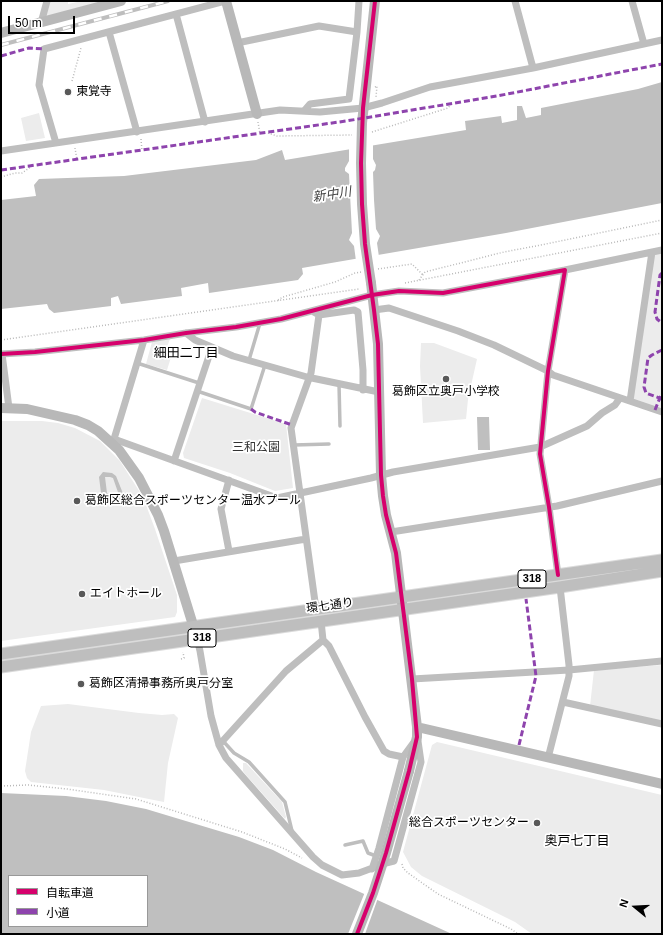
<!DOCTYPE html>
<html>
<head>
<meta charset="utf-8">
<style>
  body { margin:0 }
  #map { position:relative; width:663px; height:935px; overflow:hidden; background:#fff; font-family:Helvetica,"Noto Sans JP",sans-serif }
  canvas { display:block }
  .frame { position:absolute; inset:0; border:2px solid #000; pointer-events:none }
  .legend { position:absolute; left:8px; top:875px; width:140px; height:52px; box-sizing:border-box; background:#fff; border:1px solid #999; margin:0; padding:5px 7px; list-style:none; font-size:12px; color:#000 }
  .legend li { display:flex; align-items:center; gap:8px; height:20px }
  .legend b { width:20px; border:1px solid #999 }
  .north { position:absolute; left:615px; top:887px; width:40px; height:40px; -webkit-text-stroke:3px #fff; paint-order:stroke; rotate:288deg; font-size:11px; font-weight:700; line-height:16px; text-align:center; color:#000 }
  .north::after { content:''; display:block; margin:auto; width:14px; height:18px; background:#000; clip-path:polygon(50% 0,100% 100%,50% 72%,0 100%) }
  .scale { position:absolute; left:8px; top:16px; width:67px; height:18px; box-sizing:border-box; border:2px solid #000; border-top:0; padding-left:5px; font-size:12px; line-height:14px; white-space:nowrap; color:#000; -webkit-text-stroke:3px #fff; paint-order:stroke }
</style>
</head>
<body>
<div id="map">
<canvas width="663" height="935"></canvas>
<div class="frame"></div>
<ul class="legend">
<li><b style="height:5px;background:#d6006c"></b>自転車道</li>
<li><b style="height:5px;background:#8e44ad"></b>小道</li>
</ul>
<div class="north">N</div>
<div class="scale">50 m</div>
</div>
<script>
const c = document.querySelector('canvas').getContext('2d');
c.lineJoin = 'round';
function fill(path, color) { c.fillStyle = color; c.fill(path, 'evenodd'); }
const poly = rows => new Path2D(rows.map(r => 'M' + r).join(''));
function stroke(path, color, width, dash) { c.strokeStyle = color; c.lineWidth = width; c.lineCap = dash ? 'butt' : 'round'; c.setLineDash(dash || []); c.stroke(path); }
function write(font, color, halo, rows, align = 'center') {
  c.font = font + ' Helvetica,"Noto Sans JP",sans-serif'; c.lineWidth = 3.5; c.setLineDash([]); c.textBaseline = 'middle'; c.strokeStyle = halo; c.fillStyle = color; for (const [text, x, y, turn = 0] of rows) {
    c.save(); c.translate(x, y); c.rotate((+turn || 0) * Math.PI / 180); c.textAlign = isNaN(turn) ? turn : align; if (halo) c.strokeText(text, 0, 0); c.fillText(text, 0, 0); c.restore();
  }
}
fill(poly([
  [48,1,68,1,68,4,82,1,108,1,43,21],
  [39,113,45,138,26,141,21,118],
  [662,252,662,409,631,399,653,254],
  [170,339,166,349,173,351,167,370,146,364,152,342],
  [421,343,434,343,477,359,468,399,466,419,423,423,420,366],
  [202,398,286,424,293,488,275,491,230,473,184,458,183,453],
  [1,421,42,421,58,423,75,428,100,441,120,461,143,497,155,529,177,595,177,612,175,617,1,641],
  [662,665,662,721,590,706,594,670],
  [68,704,139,713,162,715,174,714,178,718,168,763,164,802,104,790,31,782,27,778,25,771,31,732,41,706],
  [437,742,662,795,662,934,532,934,515,922,422,876,411,867,403,852,432,745],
  [243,763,246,763,282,802,286,817,285,819,246,775,243,771]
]), '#ececec');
fill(poly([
  [662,82,662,203,506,233,302,268,303,274,298,280,209,293,208,283,181,288,182,296,121,304,118,296,111,298,111,306,54,313,49,309,47,304,1,309,1,200,36,196,34,185,39,179,124,176,256,160,282,150,285,160,466,130,465,121,501,116,502,123,517,120,517,106,522,106,526,118,541,115,541,108,638,89],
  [477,417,489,417,490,450,478,450],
  [103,472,112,473,116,476,126,501,124,505,121,505,103,496,101,493,99,477],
  [105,477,110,477,113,478,120,498,107,493],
  [1,793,66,796,106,801,146,809,239,837,273,850,316,872,452,934,1,934],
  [9,876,147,876,147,926,9,926]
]), '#bfbfbf');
fill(poly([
  [373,144,373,159,376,165,375,170,373,172,374,200,376,229,380,236,377,243,379,257,356,261,354,246,349,240,352,233,349,174,345,171,345,168,349,161,349,148],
  [365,892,378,898,365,934,348,934]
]), '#fff');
const primary = poly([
  [1,654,662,560],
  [1,667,560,587,662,571]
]);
stroke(primary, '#dbdbdb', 13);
stroke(poly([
  [72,81,81,48],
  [375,87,377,86,376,97],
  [258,122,260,134],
  [372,132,448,108,452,103],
  [268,133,277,136,352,135],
  [141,139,142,151],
  [75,148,77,160],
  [1,177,15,173,22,173,32,166],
  [378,269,412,264,423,275],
  [419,280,425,272,504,252,541,245,662,220],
  [405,283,662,233],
  [278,300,283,297,335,282,355,273,361,272],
  [1,340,359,289],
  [181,659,184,658,183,652],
  [1,786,28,785,67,789,136,799,242,832,285,849,302,858],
  [402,864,403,868,408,873,438,894,511,929,518,934]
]), '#b9b9b9', 1.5, [1, 2]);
stroke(poly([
  [249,360,260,323],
  [137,363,199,383],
  [339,384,340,426],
  [197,391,251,409,265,365],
  [294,445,329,444],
  [223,741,234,753,249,762,285,802,292,831],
  [345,845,363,841,368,853,376,856]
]), '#bebebe', 3.5);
stroke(poly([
  [515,1,533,68],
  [632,1,644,44],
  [176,14,205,122],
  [41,23,47,1],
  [109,32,137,132],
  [237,43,319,26,357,32],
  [304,111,310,104,349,99,357,32,359,1],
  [56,143,39,85,44,49,225,1],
  [1,151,280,110,320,112,363,108,382,103,430,87,533,68,662,40],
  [565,270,662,250],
  [374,310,389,308,458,331,494,345,548,371,553,375,662,412],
  [312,311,319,315,311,373,291,428,316,609],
  [319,315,354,310,358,312,363,370,363,390],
  [186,333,195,340,233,356,307,377,379,392],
  [1,354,35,352,144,340,186,333,236,327,281,319,372,295,399,291,443,293,565,270,548,371,540,454,549,507,558,575],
  [2,354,9,408],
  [630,401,652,252],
  [114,439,277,498,371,478,393,472,540,447,587,426,602,413,615,405,620,398],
  [111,441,114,439,144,340],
  [174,461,212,347],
  [391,532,557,506,662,481],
  [229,551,221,509,229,480],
  [174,561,306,539],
  [321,621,323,640,329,646,365,717,384,751,389,754,403,757],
  [197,638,200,651,211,716,219,745,226,758,313,857,322,865,342,875,359,873,386,863,394,861,421,762,418,741],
  [412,679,569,670,662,661],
  [563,702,662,724],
  [219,745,286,671,323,640],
  [548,758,569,676,569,665,560,587],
  [372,869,379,848,403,757,414,742]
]), '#bebebe', 7);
stroke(poly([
  [226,1,257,114],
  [1,33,121,1],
  [362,123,375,1],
  [371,283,378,344,381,475,383,496,386,515,396,553,417,727,417,737,409,771],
  [1,408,27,409,75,420,88,425,98,431,119,450,139,478,158,515,164,531,197,638],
  [417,727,662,784]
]), '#b8b8b8', 10);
stroke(primary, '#bebebe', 11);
const rail = poly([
  [1,45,168,1]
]);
stroke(rail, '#bebebe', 4);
stroke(rail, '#fff', 2.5, [8]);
stroke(poly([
  [362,123,361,163,362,204,365,244,371,283],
  [357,934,373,893,386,853,409,771]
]), '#b8b8b8', 10);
stroke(poly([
  [1,56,29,48,44,49],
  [1,170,346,121,497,96,662,64],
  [662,273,660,275,655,312,657,319,662,323],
  [662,350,652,355,648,358,644,387,646,393,662,399],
  [251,409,255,412,292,425],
  [655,410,661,395],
  [519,745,536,676,526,599]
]), '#8e44ad', 3, [6, 3]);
stroke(poly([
  [1,354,35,352,144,340,186,333,236,327,281,319,372,295,399,291,443,293,565,270,548,371,540,454,549,507,558,575],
  [357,934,373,893,386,853,409,771,417,737,412,679,396,553,386,515,383,496,381,475,378,344,374,310,365,244,362,204,361,163,363,108,375,1]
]), '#d6006c', 4);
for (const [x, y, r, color] of [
  [68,92,4,"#595959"],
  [446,379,4,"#595959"],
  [77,501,4,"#595959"],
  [82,594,4,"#595959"],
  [81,684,4,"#595959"],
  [537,823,4,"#595959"]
]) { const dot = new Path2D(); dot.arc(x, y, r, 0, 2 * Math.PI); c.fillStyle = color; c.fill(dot); stroke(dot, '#fff', 1.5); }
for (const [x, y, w] of [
  [532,579,28],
  [202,638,28]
]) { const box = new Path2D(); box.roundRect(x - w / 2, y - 9, w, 18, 3); c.fillStyle = '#fff'; c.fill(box); stroke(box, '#000', 1); }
write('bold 11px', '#000', null, [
  ["318",532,579],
  ["318",202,638]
]);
write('12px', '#000', '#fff', [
  ["東覚寺",76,92],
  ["葛飾区立奥戸小学校",446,392,"center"],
  ["葛飾区総合スポーツセンター温水プール",85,501],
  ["エイトホール",90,594],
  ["葛飾区清掃事務所奥戸分室",89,684],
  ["総合スポーツセンター",529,823,"right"]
], 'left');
write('12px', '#333', '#fff', [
  ["三和公園",256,448]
]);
write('12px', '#000', '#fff', [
  ["環七通り",330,606,-8]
]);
write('italic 13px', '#444', '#fff', [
  ["新中川",332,195,-9]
]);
write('13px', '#000', '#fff', [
  ["細田二丁目",186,353],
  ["奥戸七丁目",577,841]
]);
</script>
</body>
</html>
